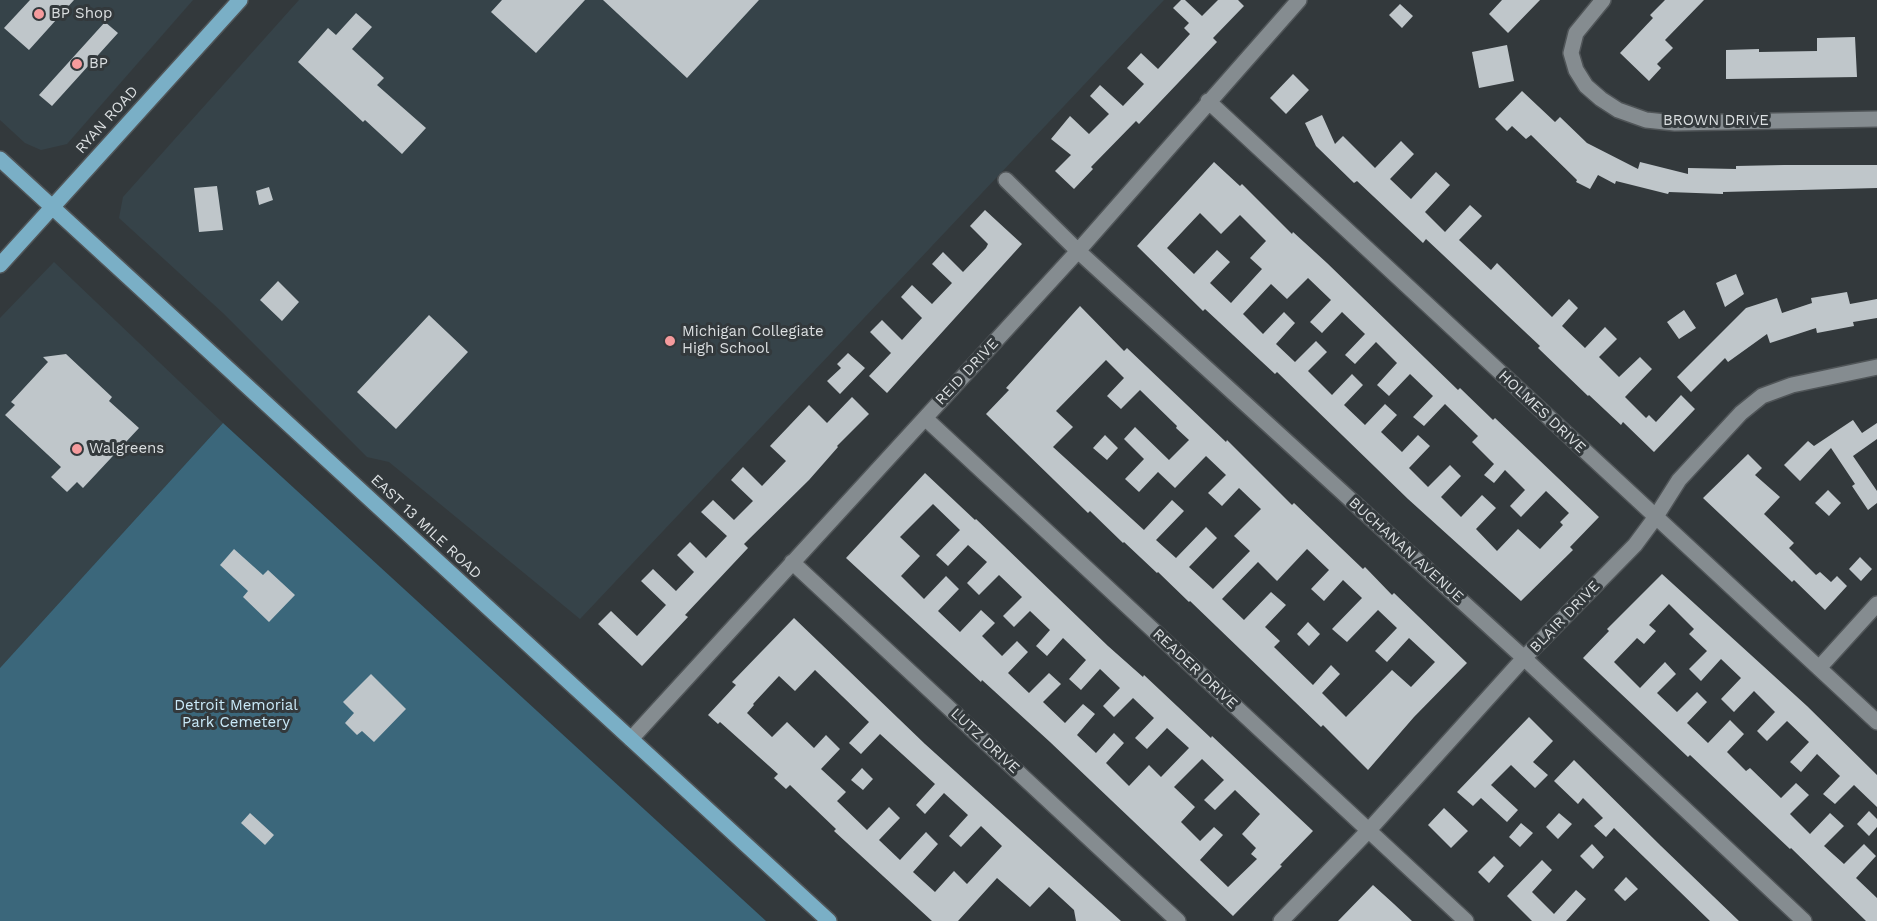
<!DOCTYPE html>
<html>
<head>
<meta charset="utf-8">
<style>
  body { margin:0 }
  canvas { display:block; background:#33393c }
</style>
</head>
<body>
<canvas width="1877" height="921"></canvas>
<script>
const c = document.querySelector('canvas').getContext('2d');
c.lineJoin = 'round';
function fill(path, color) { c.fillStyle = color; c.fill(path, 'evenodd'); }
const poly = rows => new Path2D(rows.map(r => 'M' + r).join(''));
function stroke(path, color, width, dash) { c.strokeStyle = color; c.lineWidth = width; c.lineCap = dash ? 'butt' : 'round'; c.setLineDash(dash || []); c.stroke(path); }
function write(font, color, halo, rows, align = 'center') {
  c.font = font + ' "Work Sans",sans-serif'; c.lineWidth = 6; c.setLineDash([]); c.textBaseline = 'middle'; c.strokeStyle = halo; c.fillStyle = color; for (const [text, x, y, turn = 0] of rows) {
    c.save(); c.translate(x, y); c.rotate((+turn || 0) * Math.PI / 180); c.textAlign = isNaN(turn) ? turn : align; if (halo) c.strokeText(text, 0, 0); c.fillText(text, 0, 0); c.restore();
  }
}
fill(poly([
  [0,0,193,0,67,144,41,150,25,143,0,120],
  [299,0,1164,0,580,619,389,462,367,457,223,313,119,218,123,197],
  [54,262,223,423,0,668,0,318]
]), '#364349');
fill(poly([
  [223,423,766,921,0,921,0,668]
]), '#3b677b');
fill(poly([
  [30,0,74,0,29,50,4,28],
  [502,0,585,0,536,53,491,12],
  [603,0,759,0,687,78],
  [1181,0,1185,0,1202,16,1218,0,1238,0,1244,6,1213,38,1217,42,1139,124,1136,121,1091,167,1093,169,1074,189,1055,171,1071,155,1051,139,1070,116,1089,134,1109,114,1090,96,1100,85,1123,106,1144,84,1127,68,1141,53,1158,69,1190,34,1184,28,1189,23,1173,8],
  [1502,0,1540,0,1508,33,1489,14],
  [1665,0,1704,0,1665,40,1673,48,1657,64,1661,68,1649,81,1620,53,1653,18,1650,15],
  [1400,4,1413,16,1402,28,1389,15],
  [356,13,372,27,352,49,384,78,377,85,426,128,402,154,365,120,363,122,298,62,328,28,336,35],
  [105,22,118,33,52,106,39,95],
  [1855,37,1857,77,1726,79,1726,50,1759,49,1759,52,1817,51,1817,38],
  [1507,45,1514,81,1479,88,1472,52],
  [1293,74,1309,90,1286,114,1270,98],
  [1522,91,1555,122,1560,117,1587,143,1638,169,1640,162,1688,174,1688,168,1736,169,1736,166,1784,165,1877,165,1877,188,1723,192,1723,194,1669,192,1668,194,1616,181,1615,184,1598,175,1590,189,1576,182,1577,180,1531,135,1526,139,1512,126,1507,131,1495,119],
  [1322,115,1335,144,1343,136,1375,168,1401,141,1414,154,1390,179,1411,199,1436,172,1450,185,1425,212,1445,232,1470,205,1482,216,1459,240,1491,270,1497,263,1552,317,1569,299,1578,308,1562,326,1585,348,1605,327,1617,339,1599,357,1619,377,1640,357,1652,369,1625,397,1646,418,1649,415,1656,422,1681,395,1695,409,1654,452,1623,422,1621,425,1589,395,1588,396,1538,348,1540,346,1426,239,1423,243,1357,181,1354,183,1316,146,1305,123],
  [1214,162,1240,186,1242,184,1292,234,1293,232,1327,263,1458,390,1460,388,1493,420,1495,418,1599,517,1570,547,1573,550,1521,601,1408,499,1277,372,1275,374,1205,309,1203,311,1137,246],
  [1200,213,1221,234,1240,215,1266,241,1250,258,1262,269,1231,303,1210,283,1230,262,1217,250,1194,274,1167,248],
  [1308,278,1331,300,1310,322,1322,333,1342,312,1365,334,1345,355,1355,364,1376,342,1397,363,1377,385,1389,396,1410,374,1433,396,1413,417,1424,426,1445,404,1478,436,1472,442,1494,464,1484,475,1494,483,1505,470,1525,490,1510,506,1521,517,1546,491,1569,513,1560,522,1563,525,1540,549,1518,529,1497,551,1476,529,1496,508,1482,495,1461,517,1441,497,1461,476,1450,465,1428,487,1409,468,1430,446,1418,435,1402,452,1381,432,1397,415,1385,404,1365,425,1344,405,1363,385,1352,374,1332,395,1308,371,1327,352,1316,341,1295,362,1276,344,1295,323,1284,312,1263,334,1243,314,1271,284,1287,299],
  [217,186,223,230,199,232,194,188],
  [269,187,273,200,259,205,256,191],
  [985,210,1022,244,887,393,869,376,891,353,870,332,882,320,902,340,922,318,901,297,912,285,932,304,952,283,932,264,943,252,963,272,986,248,988,244,970,226],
  [1736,274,1744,294,1725,307,1716,283],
  [278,281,299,302,282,321,260,300],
  [1847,292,1850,304,1877,299,1877,318,1853,322,1854,326,1817,333,1816,328,1770,343,1767,334,1728,362,1725,358,1691,392,1677,377,1746,308,1777,298,1782,313,1812,303,1811,298],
  [1080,306,1124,351,1127,348,1226,442,1227,440,1292,505,1294,503,1363,569,1365,567,1392,595,1394,593,1467,663,1414,717,1368,770,1323,725,1321,727,1190,601,1189,602,1158,572,1157,573,1124,542,1123,543,1090,511,1088,513,986,414,1009,390,1006,388],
  [1106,360,1124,378,1107,396,1121,409,1140,390,1177,426,1176,428,1189,440,1169,460,1135,427,1124,439,1144,459,1125,479,1139,492,1158,472,1175,488,1206,456,1226,475,1208,493,1222,506,1239,488,1261,509,1234,536,1250,551,1213,589,1189,567,1217,538,1206,527,1176,558,1156,540,1184,511,1172,500,1144,530,1053,447,1073,427,1056,411],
  [1307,549,1329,570,1311,589,1324,601,1343,580,1362,598,1332,629,1347,642,1378,610,1397,628,1375,651,1387,662,1409,638,1435,662,1411,687,1392,670,1346,717,1322,693,1340,674,1331,665,1313,685,1274,647,1280,641,1265,627,1286,605,1271,592,1244,620,1222,599,1258,562,1277,581],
  [1684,310,1696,328,1679,339,1667,322],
  [429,315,468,352,396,429,357,392],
  [848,353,865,368,840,394,827,381,841,368,837,364],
  [66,354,112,397,109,401,139,428,83,488,77,482,67,492,51,477,61,467,5,415,15,405,11,402,48,362,43,357],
  [852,397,869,414,837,446,838,447,809,480,744,544,748,548,685,615,688,617,642,666,598,624,611,611,637,636,666,605,641,581,653,569,676,591,694,572,677,555,690,542,706,558,727,536,701,512,713,500,734,520,753,501,731,480,743,467,762,486,786,461,770,446,809,405,827,423],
  [1853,420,1862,433,1877,423,1877,439,1853,456,1877,491,1877,503,1868,510,1852,486,1855,484,1831,448,1800,481,1784,465,1808,441,1814,446],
  [1105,435,1118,448,1107,460,1093,448],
  [1748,454,1762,468,1755,475,1780,497,1764,514,1794,543,1789,548,1816,575,1820,572,1831,582,1837,576,1847,586,1825,610,1794,580,1792,582,1703,498],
  [925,473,975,520,976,519,1108,646,1143,677,1144,675,1211,738,1212,736,1313,831,1280,865,1282,866,1233,916,1050,742,982,680,981,682,846,558],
  [933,504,960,530,936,555,948,566,968,545,987,562,967,583,979,595,999,575,1022,597,1003,616,1014,627,1030,611,1050,630,1036,646,1047,656,1063,638,1086,660,1069,679,1081,690,1100,669,1120,688,1103,706,1114,717,1133,698,1154,718,1135,738,1147,749,1167,728,1189,748,1161,777,1149,765,1129,786,1106,763,1124,743,1114,733,1096,753,1077,735,1095,714,1083,704,1065,723,1043,702,1061,684,1049,673,1029,693,1008,673,1028,652,1017,641,1002,656,982,636,995,623,981,610,960,632,938,611,959,589,946,576,924,599,901,576,920,556,900,537],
  [1202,759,1224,780,1204,800,1215,810,1235,790,1260,814,1242,834,1256,848,1251,854,1257,859,1228,887,1200,860,1223,835,1214,827,1200,841,1181,822,1195,807,1174,787],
  [1828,490,1841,503,1829,516,1815,503],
  [234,549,263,575,268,570,295,595,269,622,243,597,248,591,220,565],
  [1860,557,1872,569,1861,581,1849,569],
  [1662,574,1807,706,1877,775,1877,807,1854,785,1835,804,1823,794,1840,776,1817,754,1801,772,1790,762,1809,742,1787,721,1767,741,1757,731,1775,712,1754,691,1734,712,1721,699,1741,678,1721,659,1701,681,1689,669,1707,651,1689,634,1694,629,1669,604,1649,625,1656,631,1644,644,1637,638,1614,662,1640,688,1665,662,1676,674,1657,693,1677,712,1697,692,1707,702,1687,723,1708,743,1730,720,1744,734,1727,752,1746,771,1750,768,1781,798,1796,783,1809,795,1790,814,1810,834,1830,813,1844,826,1824,846,1844,864,1864,844,1876,856,1856,878,1877,898,1877,921,1866,921,1791,848,1790,849,1690,755,1688,757,1583,658,1609,631,1607,629],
  [794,618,925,744,1121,921,1076,921,1074,910,1049,887,1030,907,997,878,958,921,932,921,834,831,836,829,790,785,786,789,774,778,778,774,720,722,718,724,708,715,736,685,732,682],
  [815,670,869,722,849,743,861,754,880,734,935,784,916,805,925,814,944,793,968,815,949,836,961,847,981,826,1002,846,967,884,954,871,935,892,913,872,938,844,926,832,900,860,879,840,900,818,889,807,867,830,837,801,846,792,821,769,840,749,826,735,814,748,787,722,772,737,747,713,754,705,753,704,779,676,795,691],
  [1308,622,1320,634,1309,646,1297,634],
  [371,674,406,709,374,742,362,731,357,735,345,723,354,713,343,702],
  [1529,717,1553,741,1533,762,1548,775,1535,788,1511,765,1491,785,1518,810,1507,822,1481,798,1473,806,1457,792],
  [1574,760,1661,846,1739,921,1710,921,1614,828,1606,837,1594,826,1603,818,1583,798,1578,804,1554,781],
  [862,768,873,779,863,790,851,780],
  [1444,808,1468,831,1451,848,1428,825],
  [1869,811,1877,819,1877,827,1869,836,1857,824],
  [250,813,274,835,265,845,241,823],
  [1559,813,1572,824,1558,839,1546,827],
  [1521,823,1533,833,1520,847,1509,837],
  [1592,844,1604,857,1593,869,1580,856],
  [1494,856,1504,866,1489,883,1478,872],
  [1542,860,1552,870,1532,892,1554,914,1576,890,1586,899,1566,921,1532,921,1507,896],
  [1626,877,1638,889,1625,901,1614,890],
  [1373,885,1394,904,1412,921,1338,921]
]), '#bfc6ca');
const minor = poly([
  [1603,0,1576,33,1571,53,1576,70,1586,86,1601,99,1618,110,1646,120,1675,123,1877,119],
  [1208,101,1877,722],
  [1006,180,1078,251,1524,658,1804,921],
  [925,418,1466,921],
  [792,562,1178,921],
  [1819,668,1877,604],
  [631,739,1078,251,1299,0],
  [1281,921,1369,830,1524,658,1635,545,1655,518,1679,480,1741,413,1762,396,1792,385,1877,367]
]);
const major = poly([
  [0,159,829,921],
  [0,265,240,0]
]);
stroke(minor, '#505558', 18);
stroke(major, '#505558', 18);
stroke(minor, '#858c90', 15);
stroke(major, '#7aafc6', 15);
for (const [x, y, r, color] of [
  [39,14,6,"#f59b9d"],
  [77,64,6,"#f59b9d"],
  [670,341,6,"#f59b9d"],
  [77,449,6,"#f59b9d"]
]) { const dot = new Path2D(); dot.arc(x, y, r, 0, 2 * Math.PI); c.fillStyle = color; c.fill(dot); stroke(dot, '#33393c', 2); }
write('15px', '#dbdfe1', '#33393c', [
  ["BP Shop",51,14],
  ["BP",89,64],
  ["Michigan Collegiate",682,332],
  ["High School",682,349],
  ["Walgreens",89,449]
], 'left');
write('15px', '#dbdfe1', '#33393c', [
  ["RYAN ROAD",107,120,-48],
  ["BROWN DRIVE",1716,121],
  ["REID DRIVE",967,372,-47],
  ["HOLMES DRIVE",1542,412,43],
  ["EAST 13 MILE ROAD",426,527,43],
  ["BUCHANAN AVENUE",1406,550,42],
  ["BLAIR DRIVE",1565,617,-46],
  ["READER DRIVE",1195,669,43],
  ["LUTZ DRIVE",985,741,43]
]);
write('15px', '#c9e9f8', '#33393c', [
  ["Detroit Memorial",236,706],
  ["Park Cemetery",236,723]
]);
</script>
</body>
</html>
